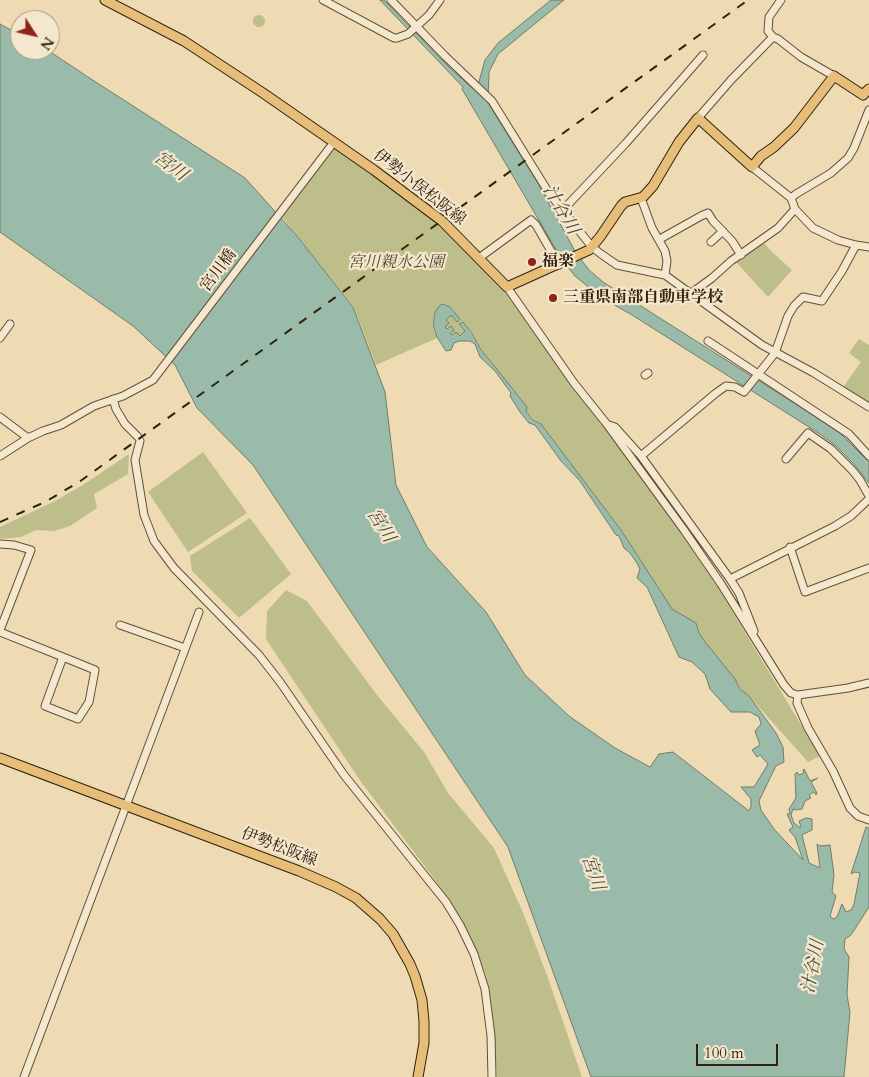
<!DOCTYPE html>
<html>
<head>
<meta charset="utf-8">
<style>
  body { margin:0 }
  #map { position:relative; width:869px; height:1077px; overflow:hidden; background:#eedab3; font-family:Cardo,serif }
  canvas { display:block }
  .north { position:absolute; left:10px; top:10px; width:50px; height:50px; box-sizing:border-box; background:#f4e7ce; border:1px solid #a69881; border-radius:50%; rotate:125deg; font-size:14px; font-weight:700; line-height:20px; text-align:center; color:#32220d }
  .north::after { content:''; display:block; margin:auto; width:18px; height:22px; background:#8f2418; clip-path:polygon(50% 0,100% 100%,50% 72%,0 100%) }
  .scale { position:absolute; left:696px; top:1044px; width:82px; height:22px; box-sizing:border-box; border:2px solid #32220d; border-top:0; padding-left:6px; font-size:15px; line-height:18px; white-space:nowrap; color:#32220d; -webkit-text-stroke:4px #f4e7ce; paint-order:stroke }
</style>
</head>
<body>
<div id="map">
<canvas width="869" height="1077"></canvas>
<div class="north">N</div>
<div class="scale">100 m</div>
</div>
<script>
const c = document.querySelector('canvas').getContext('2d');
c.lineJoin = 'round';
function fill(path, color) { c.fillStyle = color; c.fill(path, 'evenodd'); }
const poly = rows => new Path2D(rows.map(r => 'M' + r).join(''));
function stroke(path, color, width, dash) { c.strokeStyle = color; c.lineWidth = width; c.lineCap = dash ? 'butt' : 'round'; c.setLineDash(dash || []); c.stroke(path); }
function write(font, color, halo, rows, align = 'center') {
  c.font = font + ' Cardo,"Noto Serif JP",serif'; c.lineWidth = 4.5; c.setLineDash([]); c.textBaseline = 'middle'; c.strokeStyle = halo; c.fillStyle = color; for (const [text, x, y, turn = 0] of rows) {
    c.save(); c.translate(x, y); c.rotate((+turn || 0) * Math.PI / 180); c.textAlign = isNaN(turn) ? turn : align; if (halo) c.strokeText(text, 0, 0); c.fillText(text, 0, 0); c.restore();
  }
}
fill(poly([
  '253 21a6 6 0 1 1 12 0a6 6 0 1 1-12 0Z',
  [335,143,442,221,479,258,548,343,606,423,715,583,820,756,808,762,749,696,740,688,735,679,705,642,699,633,696,623,672,609,622,531,541,424,534,420,526,410,527,407,480,347,473,333,463,322,459,325,465,331,460,336,456,332,453,335,451,333,454,330,451,326,447,329,445,326,449,323,446,320,451,315,457,322,460,319,451,307,443,303,440,304,435,312,432,325,437,338,376,365,354,307,282,217],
  [763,242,772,252,792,270,768,297,736,262],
  [859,339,869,345,869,403,841,390,861,362,849,353],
  [203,452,247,513,188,552,148,492],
  [129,454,128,474,94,494,97,508,70,526,54,531,36,530,21,537,0,539,0,527,53,502,83,485],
  [250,518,291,574,239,618,192,571,190,556],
  [286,590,307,601,377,695,424,752,448,793,494,848,524,915,548,978,582,1077,497,1077,491,1002,486,975,470,935,435,880,359,779,266,639,267,611]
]), '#bdbe89');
const water = poly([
  [380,0,384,0,450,68,471,87,477,89,485,60,498,43,551,0,564,0,498,54,489,72,488,103,539,185,576,253,589,270,603,282,805,410,841,434,869,462,869,483,854,464,835,445,820,434,632,315,602,298,575,276,561,258,462,89,463,87,380,0],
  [0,24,20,35,20,50,47,50,55,55,88,77,245,178,297,236,353,307,385,392,396,485,427,547,486,612,525,675,569,716,615,748,650,767,659,754,673,752,749,811,751,806,751,799,741,787,754,787,768,764,760,755,757,757,752,750,760,745,755,731,761,724,759,717,750,712,731,712,710,689,705,674,692,662,679,657,647,587,637,578,640,569,637,563,630,553,624,548,619,536,616,535,580,481,561,461,535,425,529,423,520,412,510,396,511,393,495,371,480,357,475,344,470,341,459,341,454,343,451,350,446,351,437,337,433,325,435,312,440,305,443,304,450,307,460,319,457,322,451,315,446,320,449,323,445,327,447,329,451,326,454,330,450,333,452,335,456,332,460,336,465,331,459,324,463,322,472,333,480,348,527,407,526,411,533,420,541,424,621,530,672,609,696,623,699,633,705,642,735,679,740,689,749,696,776,733,783,747,784,762,776,766,771,776,759,801,761,810,774,829,803,860,795,837,789,830,793,827,787,814,790,813,789,809,796,798,795,774,797,772,799,775,804,773,803,770,804,769,810,781,818,778,811,782,817,793,816,795,814,792,809,795,811,798,805,801,802,809,795,810,793,809,791,815,794,823,799,827,801,827,799,821,806,818,812,819,812,830,802,835,809,863,820,868,817,844,820,846,830,845,834,875,832,892,836,896,830,916,833,919,837,917,842,904,846,912,851,910,854,904,860,873,855,872,851,874,866,827,869,828,869,907,851,935,845,939,844,949,849,957,847,995,850,1012,844,1077,591,1077,508,847,253,465,197,408,175,365,133,326,0,232,0,24]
]);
fill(water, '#9abba9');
stroke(water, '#707e6b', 1);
const minor = poly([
  [323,0,394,38,397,38,408,34,429,15,440,0],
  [391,0,445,56,492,101,549,193,592,247,601,254,617,265,665,275,762,345,814,373,869,407],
  [781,0,769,17,768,31,773,37,778,39,801,57,834,76],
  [698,118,731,80,773,37],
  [752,167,791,198,795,209,813,228,838,240,856,245,869,247],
  [641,198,652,228,665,251,667,261,665,275],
  [791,198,796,194,831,173,848,158,854,148,869,110],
  [562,211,626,143,703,55],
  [660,239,701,216,708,213,713,221,732,241,741,255],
  [711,242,723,231],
  [479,258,531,220,536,225,559,265],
  [507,287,574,383,606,423,684,530,721,584,784,685,791,693,798,695,848,688,869,683],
  [690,294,712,278,731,261,778,228,795,209],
  [0,338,10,324],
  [708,341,849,434,869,456],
  [645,375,648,373],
  [113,399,116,409,125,424,138,437],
  [0,417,28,438],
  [609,425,615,427,641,456,716,393,726,386,735,387,744,392,775,353,788,316,794,306,803,297,822,301,842,271,856,245],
  [140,441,135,460,144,515,154,541,174,568,259,655,280,682,344,775,446,902,460,925,474,954,485,989,491,1036,492,1077],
  [0,456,28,438,43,431,61,425,94,406,123,396,153,380,334,142],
  [641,456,730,579,739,593,754,631],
  [786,459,808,433,831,449,852,470,860,480,869,496],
  [0,544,14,545,31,550,0,630],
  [790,547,805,592,869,568],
  [730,579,835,526,851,516,869,499],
  [120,625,185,648],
  [0,632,63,657],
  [63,657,95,670,89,702,78,719,45,706,63,657],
  [798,695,797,703,808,728,833,771,850,808,858,816,869,820],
  [24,1077,199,612]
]);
const major = poly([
  [105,0,184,41,263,93,374,170,442,221,507,287,589,250,600,237,621,206,625,202,643,197,653,186,679,142,698,118,752,167,761,156,774,147,794,128,834,76,863,95,869,89],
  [0,758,299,871,336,887,356,898,380,919,393,934,410,964,415,976,422,1000,424,1021,424,1043,418,1077]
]);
stroke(minor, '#615036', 9);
stroke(major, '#32220d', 11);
stroke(minor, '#f4e7ce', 7);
stroke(major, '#e7bd7a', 9);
stroke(poly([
  [0,522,45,502,79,482,748,0]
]), '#32220d', 2, [9, 9]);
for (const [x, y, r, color] of [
  [532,262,5,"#8f2418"],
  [553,298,5,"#8f2418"]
]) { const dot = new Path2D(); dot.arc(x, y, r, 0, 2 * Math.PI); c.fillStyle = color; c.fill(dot); stroke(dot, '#f4e7ce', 2); }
write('16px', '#32220d', '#f4e7ce', [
  ["伊勢小俣松阪線",419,188,38],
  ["宮川橋",219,271,-53],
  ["伊勢松阪線",279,848,21]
]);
write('bold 16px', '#32220d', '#f4e7ce', [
  ["福楽",542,262],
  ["三重県南部自動車学校",563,298]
], 'left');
write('italic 16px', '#55492c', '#f4e7ce', [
  ["宮川親水公園",396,263]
]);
write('italic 18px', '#51503c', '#f4e7ce', [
  ["宮川",170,167,37],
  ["汁谷川",560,210,60],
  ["宮川",380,526,58],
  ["宮川",592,873,70],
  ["汁谷川",814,967,-79]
]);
</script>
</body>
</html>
